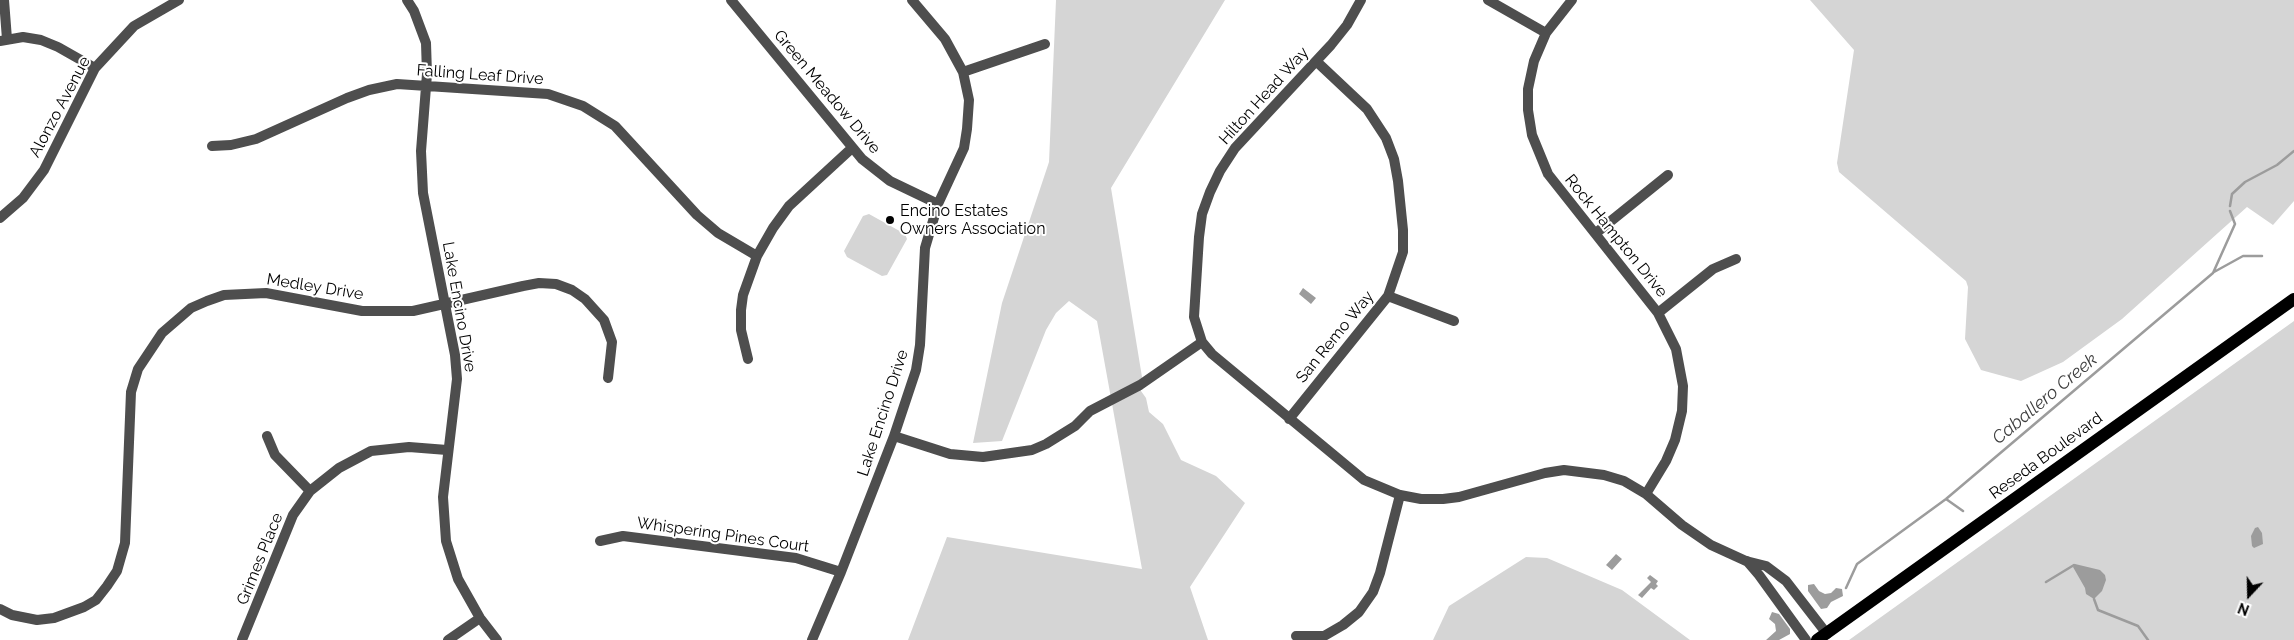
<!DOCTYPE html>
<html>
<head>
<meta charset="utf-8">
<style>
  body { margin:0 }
  #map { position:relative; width:2294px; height:640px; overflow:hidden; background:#fff; font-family:Raleway,sans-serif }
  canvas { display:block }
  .north { position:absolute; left:2224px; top:570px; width:50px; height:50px; -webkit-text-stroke:4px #fff; paint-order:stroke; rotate:201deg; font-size:14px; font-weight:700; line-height:20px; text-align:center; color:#000 }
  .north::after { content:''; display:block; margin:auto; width:18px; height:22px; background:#000; clip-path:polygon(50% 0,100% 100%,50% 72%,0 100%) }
</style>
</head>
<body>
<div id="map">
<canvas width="2294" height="640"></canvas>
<div class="north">N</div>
</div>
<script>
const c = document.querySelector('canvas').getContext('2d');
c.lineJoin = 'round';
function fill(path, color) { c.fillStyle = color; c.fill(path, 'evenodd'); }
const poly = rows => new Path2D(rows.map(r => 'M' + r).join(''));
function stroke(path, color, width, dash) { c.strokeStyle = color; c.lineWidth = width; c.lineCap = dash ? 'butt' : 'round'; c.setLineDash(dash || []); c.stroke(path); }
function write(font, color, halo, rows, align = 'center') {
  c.font = font + ' Raleway,sans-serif'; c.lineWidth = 4; c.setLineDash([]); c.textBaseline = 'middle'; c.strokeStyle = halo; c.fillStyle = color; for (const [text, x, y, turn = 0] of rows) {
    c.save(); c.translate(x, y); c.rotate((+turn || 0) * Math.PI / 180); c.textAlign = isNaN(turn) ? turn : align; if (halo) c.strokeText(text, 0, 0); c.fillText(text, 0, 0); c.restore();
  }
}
fill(poly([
  [1056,0,1225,0,1111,188,1142,377,1141,391,1146,398,1149,412,1163,424,1181,460,1216,476,1245,503,1190,587,1208,640,908,640,947,537,1142,569,1097,321,1069,301,1056,313,1046,330,1002,441,973,443,1002,303,1049,162],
  [1810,0,2294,0,2294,201,2273,225,2247,207,2122,319,2063,362,2021,381,1981,370,1965,339,1968,287,1966,281,1839,172,1837,163,1854,50],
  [869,214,905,234,907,239,887,275,882,276,847,257,844,251,863,216],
  [2294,321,2294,640,1849,640],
  [1526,557,1547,558,1622,590,1690,640,1433,640,1449,606]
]), '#d5d5d5');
fill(poly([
  [1303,288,1316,298,1311,304,1299,294],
  [2258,527,2262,533,2263,544,2254,548,2252,546,2251,536,2255,528],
  [1616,554,1622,559,1612,570,1606,565],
  [2075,564,2100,570,2105,575,2106,580,2102,591,2094,599,2086,594,2085,588,2073,567],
  [1650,575,1658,581,1656,584,1658,586,1654,590,1651,588,1642,598,1638,595,1651,582,1647,578],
  [1814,584,1819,591,1825,594,1831,593,1836,588,1842,589,1843,596,1831,602,1827,608,1821,609,1808,591,1808,585],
  [1772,612,1779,614,1790,629,1790,634,1779,640,1766,640,1776,631,1775,624,1769,619]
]), '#9c9c9c');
stroke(poly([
  [2230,206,2232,194,2245,182,2277,165,2294,151],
  [2214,272,2243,256,2262,256],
  [1946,499,1963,511],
  [2046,582,2074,565],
  [1846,588,1857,564,1946,499,2213,273,2235,224,2230,211],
  [2094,599,2098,610,2138,626,2148,640]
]), '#9c9c9c', 2.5);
stroke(poly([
  [4,0,7,39],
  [407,0,414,11,426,43,427,74,421,151,423,193,455,355,457,379,443,497,446,541,458,579,480,618,497,640],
  [731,0,862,159,890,181,938,204],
  [1361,0,1347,25,1331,45,1235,148,1220,171,1210,192,1202,214,1199,237,1194,317,1202,342,1212,354,1364,480,1400,495,1421,499,1443,499,1459,497,1545,473,1564,470,1604,475,1624,481,1646,494,1682,525,1711,545,1746,561,1766,566,1786,581,1827,634],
  [1488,0,1546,33],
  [1572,0,1546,33,1534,61,1528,89,1528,110,1532,135,1548,174,1658,313,1676,349,1683,386,1682,411,1675,440,1666,461,1646,494],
  [0,41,23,37,41,40,58,47,95,68],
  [963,72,1045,44],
  [212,146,231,145,256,139,347,98,369,90,397,84,548,94,583,106,615,126,697,215,718,233,757,256],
  [0,218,23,198,44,170,95,68,134,26,179,0],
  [1596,233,1668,175],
  [1388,296,1454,321],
  [1658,313,1713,269,1736,259],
  [748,359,741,330,741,310,743,295,757,256,773,228,789,206,852,148],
  [1289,419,1388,296,1403,252,1403,230,1398,181,1394,159,1386,138,1367,109,1316,61],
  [267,436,275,455,310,491],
  [894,436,950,454,983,457,1032,450,1046,444,1075,426,1090,411,1140,385,1202,342],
  [600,541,623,536,796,558,841,572],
  [1747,561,1759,575,1806,640],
  [0,609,12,615,37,620,54,618,84,607,96,600,107,586,117,571,125,543,131,392,138,369,162,333,191,308,207,301,224,295,266,293,362,311,413,311,523,286,539,283,556,284,572,290,585,299,604,320,612,342,608,378],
  [1296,636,1324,636,1343,625,1359,612,1373,592,1380,573,1400,495],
  [242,640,293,515,310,491,339,468,371,451,409,447,447,450],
  [448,640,480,618],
  [812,640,841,572,894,436,916,370,920,345,925,248,938,204,964,148,967,129,969,100,963,72,945,39,912,0]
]), '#4e4e4e', 10);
stroke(poly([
  [1817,640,2294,299]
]), '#000', 12);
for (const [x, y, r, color] of [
  [890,220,5,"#000"]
]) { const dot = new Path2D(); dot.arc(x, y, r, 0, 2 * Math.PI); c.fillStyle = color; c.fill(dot); stroke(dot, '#fff', 2); }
write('16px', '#000', '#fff', [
  ["Falling Leaf Drive",480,75,4],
  ["Green Meadow Drive",827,92,50],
  ["Hilton Head Way",1264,96,-48],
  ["Alonzo Avenue",60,107,-62],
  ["Rock Hampton Drive",1616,236,51],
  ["Medley Drive",315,287,9],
  ["Lake Encino Drive",459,307,80],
  ["San Remo Way",1335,337,-51],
  ["Lake Encino Drive",883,413,-72],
  ["Reseda Boulevard",2046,456,-36],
  ["Whispering Pines Court",723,535,8],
  ["Grimes Place",260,559,-68]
]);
write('16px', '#000', '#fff', [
  ["Encino Estates",900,211],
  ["Owners Association",900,229]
], 'left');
write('italic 18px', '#3d3d3d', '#fff', [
  ["Caballero Creek",2045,399,-40]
]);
</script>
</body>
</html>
